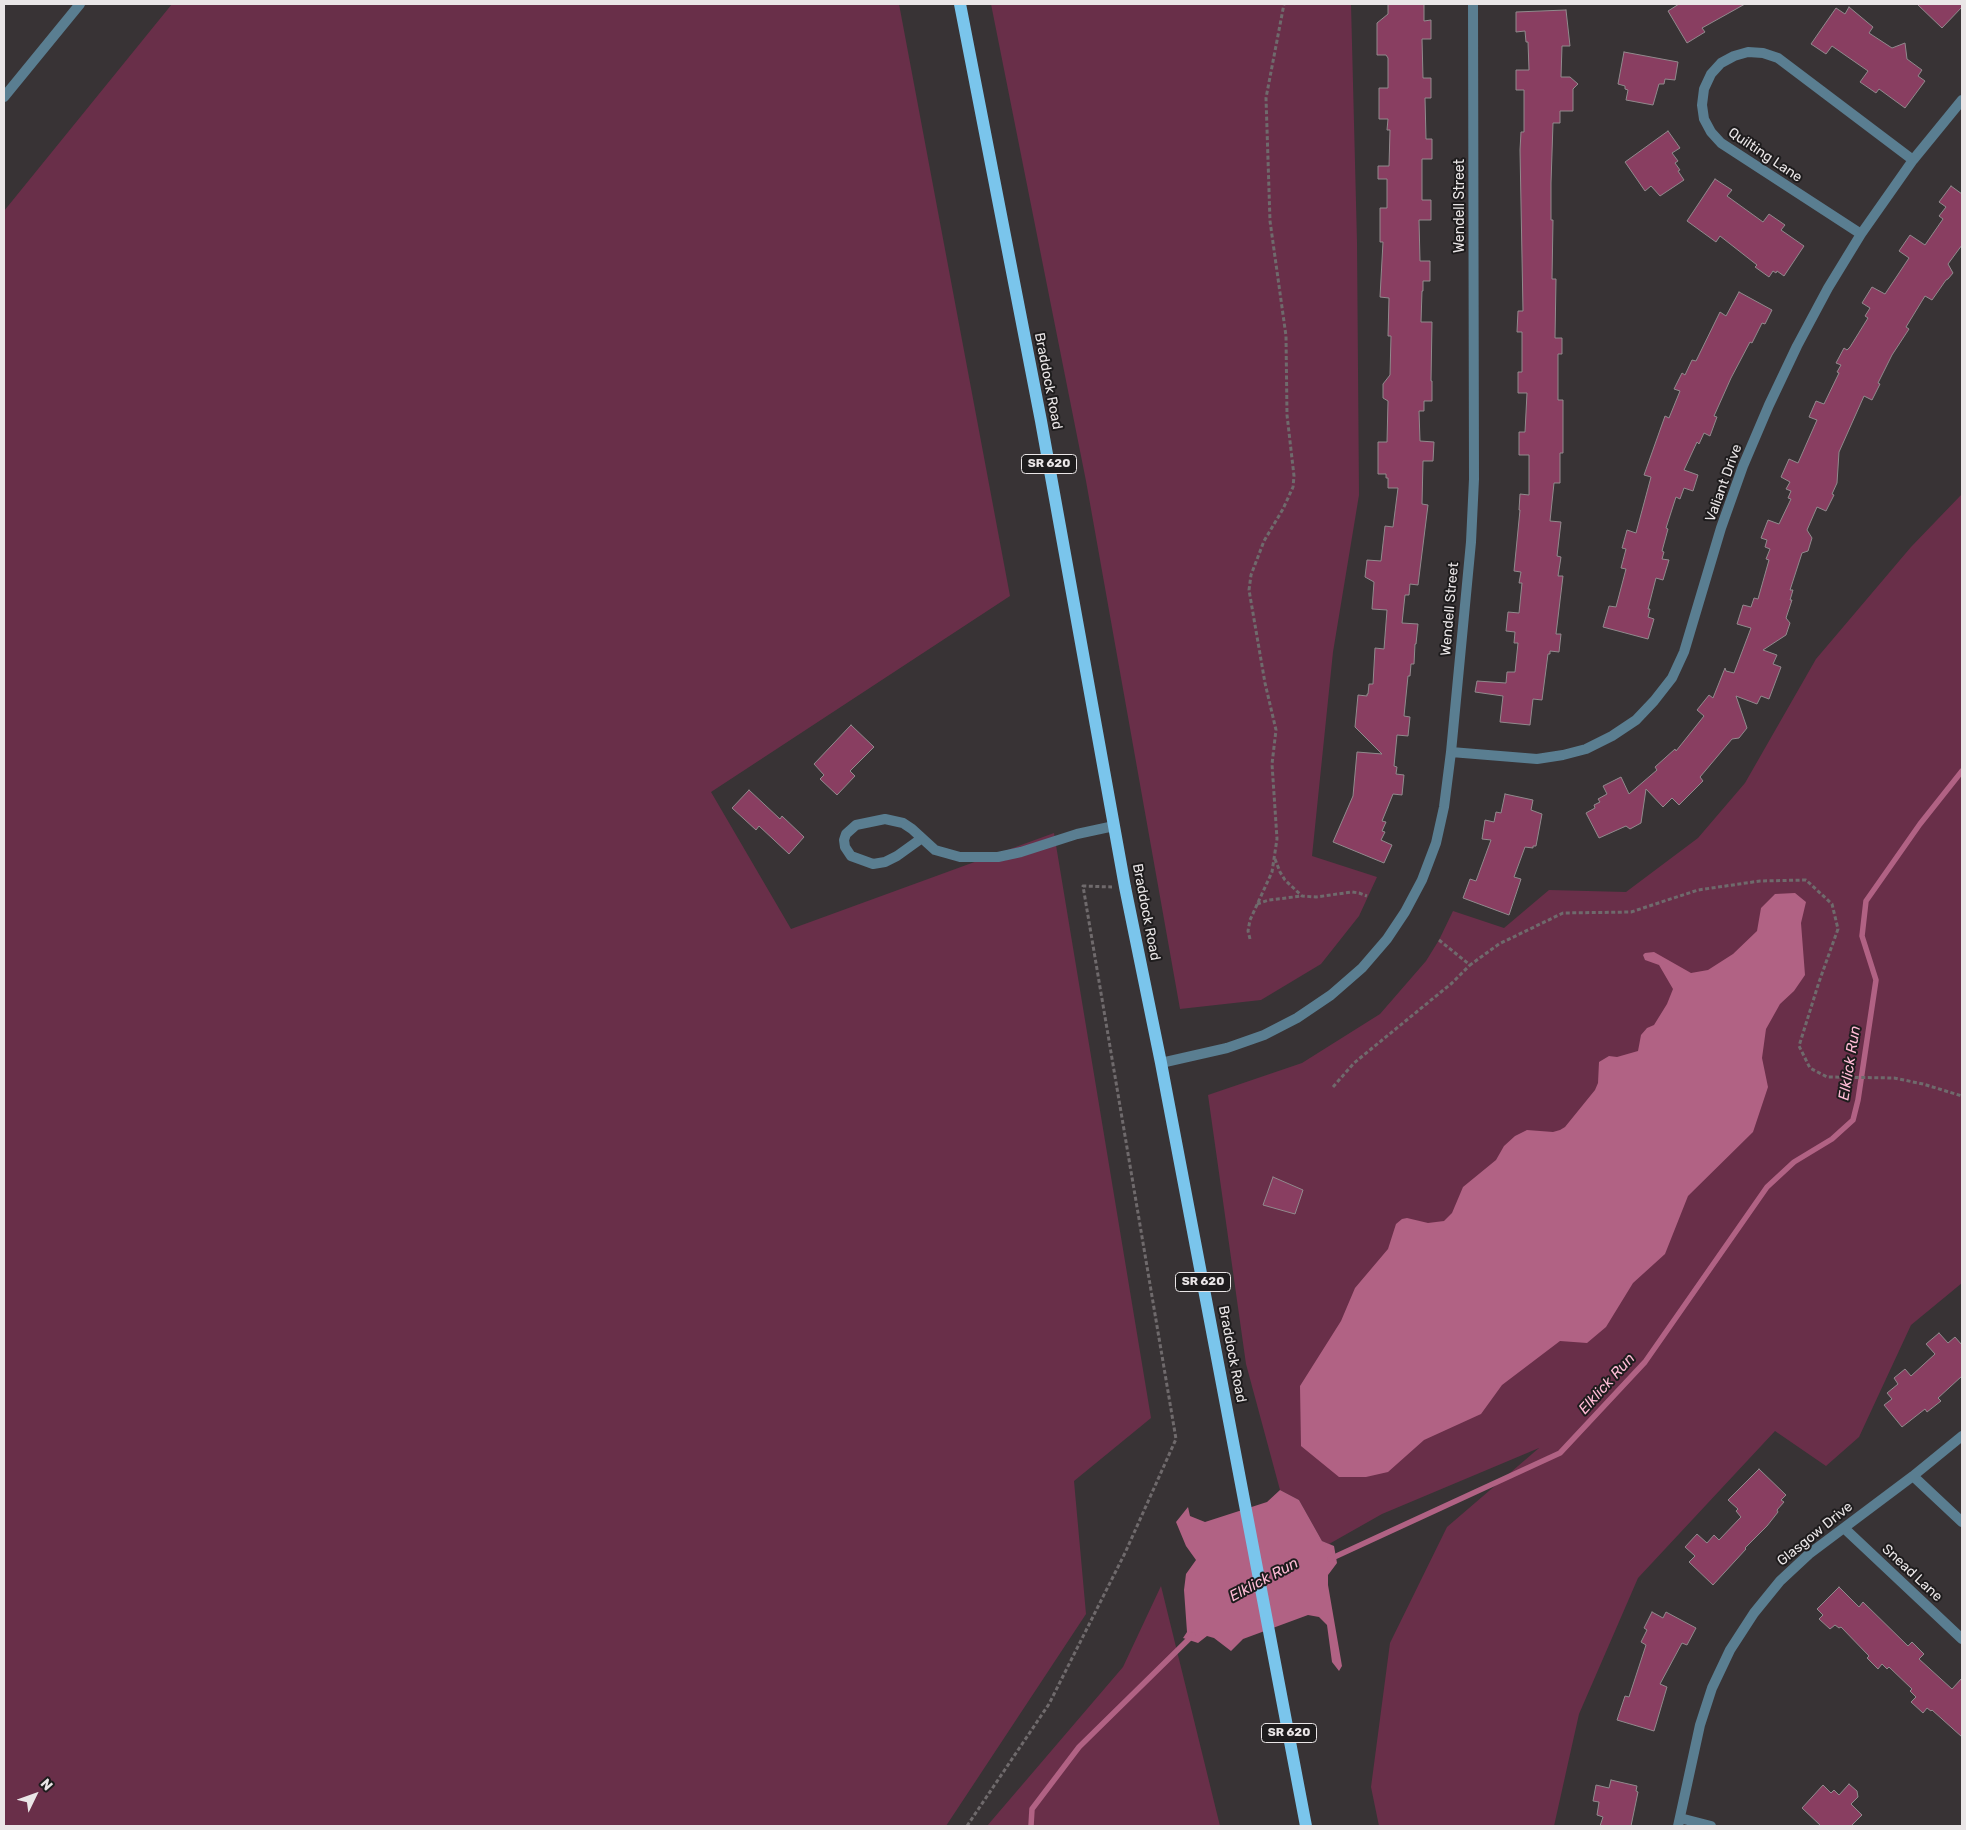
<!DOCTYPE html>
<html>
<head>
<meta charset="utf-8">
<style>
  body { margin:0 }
  #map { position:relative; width:1966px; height:1830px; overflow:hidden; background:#383335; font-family:Rubik,sans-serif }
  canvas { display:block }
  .frame { position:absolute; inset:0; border:5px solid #eae6e7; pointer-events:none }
  .north { position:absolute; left:10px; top:1770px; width:50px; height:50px; -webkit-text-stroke:4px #1e1c1d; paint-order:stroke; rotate:48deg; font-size:14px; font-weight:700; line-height:20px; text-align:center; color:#eae6e7 }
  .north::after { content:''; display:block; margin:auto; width:18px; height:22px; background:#eae6e7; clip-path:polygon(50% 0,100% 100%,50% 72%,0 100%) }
</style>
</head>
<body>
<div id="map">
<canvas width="1966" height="1830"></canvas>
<div class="frame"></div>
<div class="north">N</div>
</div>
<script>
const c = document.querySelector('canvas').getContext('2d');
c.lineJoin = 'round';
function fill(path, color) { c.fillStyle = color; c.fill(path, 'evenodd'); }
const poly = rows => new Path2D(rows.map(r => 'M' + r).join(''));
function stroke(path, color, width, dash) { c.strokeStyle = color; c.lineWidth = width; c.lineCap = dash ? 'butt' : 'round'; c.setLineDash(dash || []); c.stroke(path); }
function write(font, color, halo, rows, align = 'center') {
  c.font = font + ' Rubik,sans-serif'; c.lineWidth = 4; c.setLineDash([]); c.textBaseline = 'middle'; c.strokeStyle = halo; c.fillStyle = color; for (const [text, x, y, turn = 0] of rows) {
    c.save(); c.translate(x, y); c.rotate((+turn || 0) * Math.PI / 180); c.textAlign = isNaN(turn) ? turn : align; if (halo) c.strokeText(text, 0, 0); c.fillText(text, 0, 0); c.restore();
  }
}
fill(poly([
  [172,4,899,4,1010,596,711,792,791,929,1054,833,1151,1418,1074,1481,1086,1614,946,1826,4,1826,4,211],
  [991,4,1351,4,1357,242,1359,495,1333,652,1312,856,1377,877,1359,916,1321,964,1261,1000,1180,1009,1086,481],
  [1962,494,1962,1283,1911,1325,1859,1437,1826,1466,1775,1431,1638,1578,1579,1714,1554,1826,1379,1826,1371,1787,1390,1643,1447,1527,1539,1448,1382,1514,1329,1544,1322,1541,1299,1500,1280,1490,1246,1364,1208,1095,1302,1063,1380,1014,1426,961,1439,940,1453,911,1504,928,1549,890,1626,892,1698,838,1745,783,1816,659,1911,547],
  [1161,1586,1220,1826,987,1826,1123,1667]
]), '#692f49');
fill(poly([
  [1795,893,1806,902,1801,923,1805,975,1794,991,1780,1004,1766,1029,1762,1058,1768,1087,1753,1132,1688,1196,1665,1254,1633,1283,1606,1327,1587,1343,1560,1341,1502,1385,1481,1414,1424,1440,1388,1472,1366,1477,1339,1477,1301,1446,1300,1386,1341,1321,1355,1288,1388,1249,1396,1224,1402,1219,1407,1218,1428,1223,1444,1221,1452,1213,1463,1187,1496,1160,1504,1146,1515,1136,1527,1130,1553,1132,1560,1130,1565,1127,1595,1090,1598,1083,1599,1062,1609,1056,1617,1057,1638,1051,1641,1035,1647,1028,1654,1025,1667,1004,1673,989,1659,965,1645,960,1643,955,1645,953,1654,952,1691,973,1708,970,1733,954,1757,931,1761,908,1775,894],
  [1280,1490,1299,1500,1322,1541,1334,1546,1337,1563,1328,1575,1328,1585,1342,1666,1339,1671,1332,1662,1327,1625,1319,1617,1308,1615,1243,1639,1231,1651,1214,1638,1207,1636,1198,1643,1183,1638,1187,1632,1184,1590,1186,1574,1196,1560,1186,1546,1176,1522,1188,1507,1190,1516,1205,1522,1267,1502]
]), '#b16284');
stroke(poly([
  [1330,1559,1560,1453,1645,1362,1767,1187,1794,1162,1832,1139,1853,1120,1858,1100,1876,980,1862,936,1866,901,1920,824,1962,771],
  [1031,1826,1032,1809,1079,1747,1193,1635]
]), '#b16284', 5.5);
const building = poly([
  [1388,4,1424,4,1424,21,1431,20,1431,39,1422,39,1423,78,1431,78,1431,98,1425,98,1426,139,1432,139,1432,159,1422,159,1422,200,1431,200,1431,220,1419,220,1420,261,1430,261,1430,281,1423,281,1423,291,1422,291,1421,322,1432,322,1431,381,1432,381,1432,401,1424,401,1424,411,1419,411,1420,441,1434,442,1433,461,1423,461,1422,504,1428,505,1418,585,1410,584,1409,595,1405,595,1402,623,1418,624,1416,644,1415,644,1414,664,1411,664,1410,676,1408,676,1404,716,1410,717,1408,736,1397,735,1394,766,1397,767,1396,774,1404,775,1402,795,1393,794,1382,821,1386,822,1382,831,1385,832,1381,840,1392,845,1384,863,1333,842,1353,796,1357,752,1382,754,1355,727,1358,695,1367,696,1367,694,1368,694,1369,684,1373,684,1375,648,1384,649,1387,610,1372,609,1374,582,1365,577,1367,560,1381,561,1385,526,1393,527,1398,488,1388,488,1388,478,1386,478,1386,474,1378,474,1378,442,1387,442,1388,401,1383,398,1383,384,1390,375,1391,336,1388,336,1389,298,1380,297,1383,242,1380,242,1380,208,1387,208,1387,179,1378,179,1378,166,1389,166,1390,130,1387,130,1388,119,1379,119,1379,88,1388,88,1388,58,1386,55,1377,55,1377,23,1388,14,1388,4],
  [1679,4,1745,4,1702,28,1705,32,1687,43,1668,11,1679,4],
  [1917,4,1962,4,1962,7,1942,28,1917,4],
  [1849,7,1873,27,1869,33,1892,48,1905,43,1907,59,1922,70,1918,76,1925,81,1905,108,1879,89,1876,93,1860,82,1868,71,1832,46,1826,54,1811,44,1836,8,1845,14,1849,7],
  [1566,10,1570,46,1562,46,1561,77,1570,77,1578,84,1573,89,1573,111,1560,111,1560,123,1553,123,1551,183,1551,220,1553,220,1552,279,1556,279,1555,338,1562,338,1562,354,1558,354,1558,400,1563,400,1563,453,1560,453,1560,483,1554,483,1550,521,1561,522,1557,556,1561,557,1558,576,1563,576,1556,634,1561,634,1559,652,1550,651,1550,654,1548,654,1542,700,1533,699,1530,725,1500,722,1503,696,1475,692,1477,681,1506,683,1507,672,1515,672,1518,643,1514,643,1515,632,1506,631,1508,612,1519,613,1522,583,1519,583,1521,572,1514,571,1520,510,1519,510,1520,494,1529,495,1529,455,1519,455,1519,432,1525,432,1527,393,1518,393,1518,372,1522,372,1522,332,1517,332,1518,311,1523,311,1520,150,1521,132,1524,132,1524,90,1516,90,1516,70,1529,70,1528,42,1526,42,1525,31,1516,32,1516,12,1566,10],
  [1624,52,1678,62,1675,80,1665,79,1664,84,1659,84,1653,105,1626,100,1628,90,1625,89,1625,86,1618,84,1624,52],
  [1668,131,1680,148,1672,153,1678,161,1675,163,1680,170,1678,171,1684,180,1660,196,1651,186,1645,191,1625,162,1668,131],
  [1715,179,1732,190,1727,196,1763,222,1769,214,1785,225,1781,230,1804,246,1784,276,1777,271,1776,273,1773,271,1769,277,1755,267,1757,265,1720,236,1716,242,1687,221,1715,179],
  [1951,186,1962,194,1962,245,1948,264,1953,273,1948,279,1946,280,1932,300,1925,296,1906,327,1909,329,1892,355,1878,383,1880,384,1872,400,1864,396,1839,452,1837,483,1832,494,1834,495,1826,511,1817,507,1807,530,1812,538,1808,551,1802,553,1790,590,1793,590,1790,600,1792,600,1786,618,1790,623,1786,635,1763,650,1777,655,1773,664,1781,667,1769,699,1761,696,1757,704,1736,696,1747,728,1739,738,1732,739,1700,777,1703,781,1679,805,1672,798,1663,807,1646,789,1641,823,1630,829,1626,826,1599,838,1586,813,1595,808,1594,805,1600,802,1598,799,1607,794,1603,786,1621,777,1629,794,1657,770,1655,767,1675,749,1676,751,1704,716,1697,710,1709,695,1713,698,1725,668,1726,671,1734,673,1751,628,1737,624,1743,605,1751,607,1754,598,1758,599,1769,560,1766,559,1770,549,1765,547,1767,540,1761,538,1768,520,1779,524,1791,499,1788,498,1791,491,1786,489,1790,482,1781,477,1789,459,1798,463,1817,420,1809,417,1816,401,1824,404,1839,373,1837,372,1841,365,1836,363,1844,348,1847,350,1850,347,1868,318,1865,316,1870,308,1862,303,1872,287,1885,294,1909,258,1899,251,1910,235,1925,245,1943,219,1939,216,1946,207,1939,202,1951,186],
  [1739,292,1772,310,1765,324,1762,323,1752,343,1750,342,1731,378,1714,416,1717,417,1710,436,1704,433,1699,444,1697,442,1684,470,1698,475,1693,491,1684,488,1680,499,1676,497,1666,528,1668,529,1662,551,1664,552,1662,559,1669,560,1663,580,1656,578,1648,609,1650,609,1648,617,1654,619,1648,639,1603,627,1609,606,1616,607,1626,569,1621,568,1626,549,1622,548,1627,530,1636,533,1651,477,1644,475,1665,416,1669,418,1680,391,1674,389,1682,373,1685,375,1692,360,1696,361,1720,312,1726,316,1739,292],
  [851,725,874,747,850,771,855,776,837,795,820,779,824,775,814,764,851,725],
  [749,790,780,819,782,816,804,837,789,854,759,826,756,830,732,808,749,790],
  [1505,794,1533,800,1531,810,1542,814,1536,846,1533,846,1533,848,1525,847,1514,877,1521,879,1509,915,1463,898,1470,879,1476,881,1491,840,1482,839,1485,820,1494,822,1496,812,1501,813,1505,794],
  [1273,1177,1303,1190,1295,1214,1263,1205,1273,1177],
  [1939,1333,1948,1343,1955,1337,1962,1345,1962,1376,1938,1398,1941,1401,1927,1412,1925,1409,1902,1427,1884,1405,1892,1399,1887,1393,1898,1384,1894,1378,1905,1369,1911,1376,1935,1354,1926,1344,1939,1333],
  [1759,1469,1786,1495,1781,1500,1784,1502,1777,1510,1778,1512,1767,1526,1745,1548,1746,1549,1713,1585,1689,1562,1695,1556,1685,1547,1697,1534,1707,1543,1714,1535,1719,1540,1741,1517,1736,1511,1738,1509,1728,1500,1759,1469],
  [1839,1587,1859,1607,1863,1602,1908,1646,1912,1642,1924,1654,1919,1659,1952,1689,1962,1678,1962,1737,1932,1710,1931,1711,1927,1708,1923,1713,1911,1702,1916,1697,1910,1691,1912,1689,1889,1667,1887,1669,1882,1664,1878,1669,1867,1658,1869,1656,1841,1627,1839,1628,1835,1625,1830,1629,1819,1619,1823,1615,1817,1609,1839,1587],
  [1652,1612,1663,1618,1666,1612,1696,1628,1687,1645,1682,1643,1660,1684,1667,1687,1654,1731,1617,1720,1625,1696,1629,1697,1646,1645,1641,1642,1647,1630,1644,1628,1652,1612],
  [1611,1780,1637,1786,1636,1791,1638,1792,1631,1826,1600,1826,1603,1817,1597,1815,1599,1802,1593,1801,1596,1785,1609,1788,1611,1780],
  [1849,1784,1857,1791,1858,1797,1851,1804,1862,1815,1851,1826,1821,1826,1802,1808,1823,1785,1831,1793,1834,1790,1839,1795,1849,1784]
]);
fill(building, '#893e61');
stroke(building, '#918a8d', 1);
stroke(poly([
  [1275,859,1280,872,1285,880,1302,896,1316,897,1352,892,1359,893,1367,896],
  [1257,904,1269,900,1302,896],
  [1250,939,1248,931,1250,920,1272,872,1277,839,1272,764,1276,730,1265,683,1249,590,1251,575,1264,541,1283,509,1293,487,1294,476,1287,415,1286,336,1270,221,1266,98,1284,4],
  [1439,940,1470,965,1499,944,1563,913,1631,912,1698,890,1760,881,1806,880,1832,904,1838,929,1819,982,1799,1046,1810,1068,1827,1077,1894,1078,1923,1084,1962,1096],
  [1333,1087,1354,1063,1452,983,1470,965],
  [967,1826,1049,1704,1125,1553,1176,1439,1083,886,1112,887]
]), '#6f6a6c', 3, [4, 2.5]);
stroke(poly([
  [922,838,897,856,885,862,873,864,851,856,845,847,844,840,846,834,856,825,885,819,903,823,912,829,935,850,960,857,998,857,1021,852,1077,834,1114,826]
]), '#5a7e91', 10);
stroke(poly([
  [1861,234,1721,143,1711,132,1704,119,1702,105,1704,89,1711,74,1721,63,1734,56,1748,52,1763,53,1778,58,1913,160],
  [1451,752,1537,759,1563,755,1586,749,1612,736,1636,720,1654,701,1672,678,1684,652,1721,528,1743,466,1769,405,1797,346,1828,288,1861,234,1913,160,1962,100],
  [1161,1063,1227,1048,1264,1035,1297,1018,1331,995,1362,968,1387,939,1405,912,1422,880,1436,843,1444,807,1451,752,1471,542,1474,479,1473,4],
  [1913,1476,1962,1522],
  [1844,1528,1962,1639],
  [1680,1818,1711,1826],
  [1678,1826,1700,1725,1712,1688,1730,1650,1754,1613,1780,1581,1809,1554,1913,1476,1962,1436]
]), '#5a7e91', 10);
stroke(poly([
  [4,97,80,4]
]), '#5a7e91', 10);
stroke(poly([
  [960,4,1041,421,1125,887,1161,1063,1306,1826]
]), '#7ac5ec', 12);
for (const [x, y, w] of [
  [1049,464,55],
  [1203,1282,55],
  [1289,1733,55]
]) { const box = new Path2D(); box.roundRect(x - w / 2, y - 9.5, w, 19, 4); c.fillStyle = '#1e1c1d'; c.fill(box); stroke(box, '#eae6e7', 1); }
write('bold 12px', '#eae6e7', null, [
  ["SR 620",1049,464],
  ["SR 620",1203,1282],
  ["SR 620",1289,1733]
]);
write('14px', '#eae6e7', '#1e1c1d', [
  ["Quilting Lane",1765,155,34],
  ["Wendell Street",1460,206,-90],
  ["Braddock Road",1048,381,79],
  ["Valiant Drive",1724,483,-70],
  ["Wendell Street",1450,609,-85],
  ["Braddock Road",1146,912,79],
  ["Braddock Road",1232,1354,79],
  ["Glasgow Drive",1815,1534,-39],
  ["Snead Lane",1912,1573,43]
]);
write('italic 15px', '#ffbcd6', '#1e1c1d', [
  ["Elklick Run",1850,1063,-81],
  ["Elklick Run",1607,1384,-48],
  ["Elklick Run",1264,1580,-28]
]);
</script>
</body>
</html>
